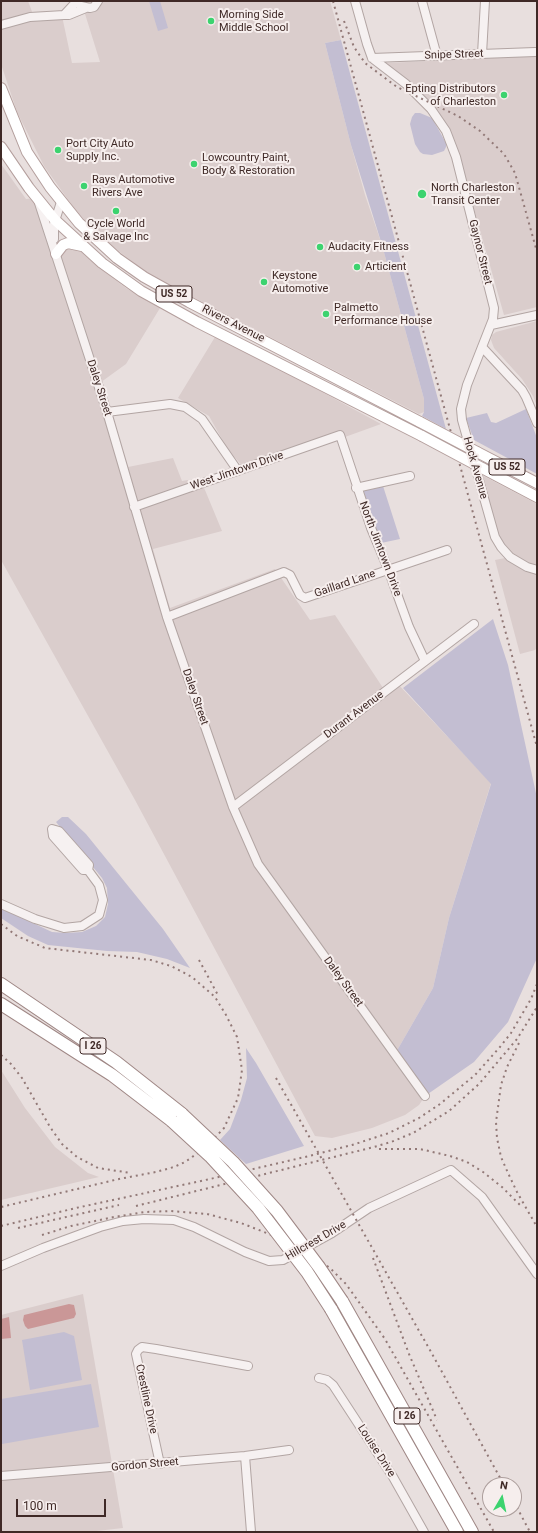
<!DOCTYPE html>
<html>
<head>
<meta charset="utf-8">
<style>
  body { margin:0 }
  #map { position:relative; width:538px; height:1533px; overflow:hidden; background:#e8dfde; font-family:Roboto,sans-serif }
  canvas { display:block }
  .frame { position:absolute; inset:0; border:2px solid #3f2926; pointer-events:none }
  .north { position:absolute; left:482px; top:1477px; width:40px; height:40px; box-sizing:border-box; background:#f6eeed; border:1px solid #ad9f9d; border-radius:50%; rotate:9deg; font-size:11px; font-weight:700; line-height:16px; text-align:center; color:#3f2926 }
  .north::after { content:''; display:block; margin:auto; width:14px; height:18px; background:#3cd36f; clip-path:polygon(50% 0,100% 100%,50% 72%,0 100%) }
  .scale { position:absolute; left:16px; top:1499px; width:90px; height:18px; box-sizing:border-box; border:2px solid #3f2926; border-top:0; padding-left:5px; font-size:12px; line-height:14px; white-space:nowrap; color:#3f2926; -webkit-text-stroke:3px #f6eeed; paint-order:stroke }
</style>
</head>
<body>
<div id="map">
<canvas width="538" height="1533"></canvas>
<div class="frame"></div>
<div class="north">N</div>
<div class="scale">100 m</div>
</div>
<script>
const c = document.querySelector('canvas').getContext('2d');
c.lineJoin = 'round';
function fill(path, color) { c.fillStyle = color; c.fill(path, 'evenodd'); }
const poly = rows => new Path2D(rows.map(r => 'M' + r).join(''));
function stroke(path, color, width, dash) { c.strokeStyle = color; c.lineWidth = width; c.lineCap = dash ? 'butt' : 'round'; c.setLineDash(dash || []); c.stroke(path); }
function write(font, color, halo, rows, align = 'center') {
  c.font = font + ' Roboto,sans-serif'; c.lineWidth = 4; c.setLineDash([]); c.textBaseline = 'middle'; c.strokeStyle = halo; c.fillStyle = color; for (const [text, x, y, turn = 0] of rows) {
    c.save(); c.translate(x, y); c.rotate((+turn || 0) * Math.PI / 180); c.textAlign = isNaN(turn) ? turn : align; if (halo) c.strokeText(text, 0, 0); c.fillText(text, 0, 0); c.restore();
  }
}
fill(poly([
  [1,1,28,1,34,17,62,16,72,63,100,62,81,1,330,1,341,40,325,43,351,145,365,195,382,245,424,399,424,412,419,414,150,275,108,243,89,225,74,208,44,166,17,112,1,64],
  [537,56,537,307,504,315,455,142,434,108,421,93,386,63],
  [1,164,26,199,37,198,57,260,66,249,70,247,78,249,92,262,126,288,160,308,126,364,97,385,123,468,173,458,182,481,200,478,222,531,153,549,170,608,275,569,310,620,335,615,385,691,397,683,491,783,449,918,433,988,395,1054,425,1096,419,1105,405,1115,372,1128,332,1138,315,1136,135,800,1,560],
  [537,321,537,406,533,396,522,379,494,348,491,340,492,335,496,332],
  [215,337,276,367,381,424,248,472,228,450,209,416,178,398],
  [476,472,537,504,537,647,535,650,520,654,495,560,510,557,501,547],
  [1,1070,25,1108,55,1147,88,1173,99,1177,1,1200],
  [83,1294,123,1528,88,1532,1,1532,1,1315]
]), '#dacdcc');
fill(poly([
  [149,1,160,1,168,28,158,31],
  [341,40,446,429,422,416,424,412,424,399,382,245,351,145,325,43],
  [415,113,420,113,432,118,446,143,446,147,444,151,432,155,423,154,420,152,415,144,410,124,412,117],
  [526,409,537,438,537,474,474,440,466,418,487,413,491,422,496,423],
  [383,486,400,539,381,543,361,491],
  [493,619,508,665,537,798,537,958,508,1022,474,1062,425,1096,395,1054,433,988,449,918,491,784,403,688],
  [62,817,68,817,86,834,163,929,190,968,167,959,137,952,107,951,48,945,28,936,1,918,1,908,52,932,66,933,82,932,96,926,105,917,108,904,107,888,102,878,56,822],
  [246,1048,256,1063,304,1146,246,1164,220,1140,230,1129,241,1100,247,1078],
  [64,1332,74,1336,82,1380,30,1390,22,1340],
  [91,1384,99,1427,2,1444,1,1399]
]), '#c3bed2');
fill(poly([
  [69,1304,74,1305,76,1314,74,1318,28,1329,25,1326,23,1320,24,1315],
  [9,1317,11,1338,1,1339,1,1319]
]), '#ca9797');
const minor = poly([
  [77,1,64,15,69,15,86,8],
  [355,1,367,44,372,58,406,84,431,109,446,131,456,157,494,308,493,319,467,385,461,409,462,420,495,537,501,547,510,557,527,567,537,570],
  [422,1,437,56],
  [81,6,90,8,94,7,98,1],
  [1,25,30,17,64,15],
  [482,54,485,1],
  [372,58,535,52],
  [38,200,107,412,167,617,233,807,258,864,425,1096],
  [54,239,54,224,61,202],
  [491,325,537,315],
  [482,347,522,390,526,397,537,423],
  [107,412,170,404,185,407,202,419,238,471],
  [356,488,410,476],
  [134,507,340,435,371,528,388,569,409,627,425,661],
  [167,617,284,572,290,575,300,595,305,598,447,550],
  [233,807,474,624],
  [1,904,35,919,64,928,82,926,99,915,103,900,99,885,88,870,89,865,59,831,52,829,53,836,83,870,88,870],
  [1,1266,43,1248,100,1227,123,1221,144,1219,174,1220,194,1227,245,1252,269,1261,283,1260,332,1233,369,1208,451,1170,482,1197,537,1274],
  [319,1378,327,1380,333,1385,393,1477,424,1532],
  [245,1456,251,1532],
  [160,1464,136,1354,138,1350,142,1347,156,1349,248,1366],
  [1,1476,245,1456,289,1450]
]);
const major = poly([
  [1,88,27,152,50,187,79,223,117,258,144,277,189,302,420,422],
  [1,147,29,188,55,220,102,263,141,291,197,322,422,436],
  [56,254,63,245,68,243,82,246],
  [477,452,537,483],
  [482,468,537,497]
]);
const highway = poly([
  [1,984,116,1062,182,1114],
  [1,1004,112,1075,172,1121],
  [342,1301,472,1532],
  [331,1309,457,1532]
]);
stroke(minor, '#b2a5a3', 10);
stroke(major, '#b49f9d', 12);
stroke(highway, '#9f8785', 14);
stroke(minor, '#f6f1f1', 8);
stroke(major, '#fff', 10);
stroke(highway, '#fff', 12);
stroke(poly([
  [333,1,537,747],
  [344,21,354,47,365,63,397,87,458,116,480,131,504,154,515,173,537,252],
  [1,924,17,936,45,948,151,960,171,966,192,977,215,997,226,1015,237,1037,242,1070,238,1098,224,1128,205,1148,185,1162,174,1167,156,1172,119,1179,1,1207],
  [199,960,219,997],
  [519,1043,507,1067,501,1085,496,1122,497,1138,501,1157,508,1173,517,1192,537,1227],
  [1,1055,11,1064,22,1078,50,1127,62,1144,77,1157,98,1168,131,1173],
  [276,1078,431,1352,504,1485],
  [379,1149,420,1149,450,1156,467,1162,483,1172,502,1187,521,1206],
  [136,1206,374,1147,391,1142,413,1133,449,1111,479,1084,517,1039,537,1007],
  [1,1226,76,1208,210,1179,305,1157,352,1145,389,1133,419,1118,440,1104,475,1075,500,1047,511,1033,531,999,537,984],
  [18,1228,119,1205],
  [42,1235,71,1226,114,1217,145,1212,171,1211,207,1214,241,1223,305,1248,332,1270,346,1284,385,1339,494,1532],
  [373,1258,409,1354,437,1420],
  [514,1502,530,1532]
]), '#927977', 2, [2, 4]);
const majorBridge = poly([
  [420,422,477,452],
  [422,436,482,468]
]);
const highwayBridge = poly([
  [182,1114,233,1162,277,1211,319,1267,342,1301],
  [172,1121,210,1156,258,1208,307,1272,331,1309]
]);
stroke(majorBridge, '#b49f9d', 12, []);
stroke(highwayBridge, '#9f8785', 14, []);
stroke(majorBridge, '#fff', 10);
stroke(highwayBridge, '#fff', 12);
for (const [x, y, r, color] of [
  [211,21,4,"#3cd36f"],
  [504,95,4,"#3cd36f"],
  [58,150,4,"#3cd36f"],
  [194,164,4,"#3cd36f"],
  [84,186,4,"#3cd36f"],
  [422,194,5,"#3cd36f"],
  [116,211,4,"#3cd36f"],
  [320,247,4,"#3cd36f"],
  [357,267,4,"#3cd36f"],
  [264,282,4,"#3cd36f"],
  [326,314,4,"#3cd36f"]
]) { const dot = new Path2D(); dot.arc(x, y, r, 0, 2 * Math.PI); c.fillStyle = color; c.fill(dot); stroke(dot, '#f6eeed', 1.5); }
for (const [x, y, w] of [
  [174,294,36],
  [507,467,36],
  [93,1046,26],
  [407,1416,26]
]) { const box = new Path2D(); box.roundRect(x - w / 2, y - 8, w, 16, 3); c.fillStyle = '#f6eeed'; c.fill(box); stroke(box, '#3f2926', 1); }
write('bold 10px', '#3f2926', null, [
  ["US 52",174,294],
  ["US 52",507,467],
  ["I 26",93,1046],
  ["I 26",407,1416]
]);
write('11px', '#3f2926', '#f6eeed', [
  ["Morning Side",219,15],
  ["Middle School",219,28],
  ["Epting Distributors",496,89,"right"],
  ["of Charleston",496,102,"right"],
  ["Port City Auto",66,144],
  ["Supply Inc.",66,157],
  ["Lowcountry Paint,",202,158],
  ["Body & Restoration",202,171],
  ["Rays Automotive",92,180],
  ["Rivers Ave",92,193],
  ["North Charleston",431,188],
  ["Transit Center",431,201],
  ["Cycle World",116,224,"center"],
  ["& Salvage Inc",116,237,"center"],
  ["Audacity Fitness",328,247],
  ["Articient",365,267],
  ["Keystone",272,276],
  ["Automotive",272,289],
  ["Palmetto",334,308],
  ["Performance House",334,321]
], 'left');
write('11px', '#3f2926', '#f6eeed', [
  ["Snipe Street",454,55,-2],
  ["Gaynor Street",480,252,76],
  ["Rivers Avenue",233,324,27],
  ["Daley Street",99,388,72],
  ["Hock Avenue",475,468,74],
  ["West Jimtown Drive",237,471,-19],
  ["North Jimtown Drive",380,549,69],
  ["Gaillard Lane",345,584,-19],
  ["Daley Street",195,697,71],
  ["Durant Avenue",354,715,-37],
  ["Daley Street",343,982,54],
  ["Hillcrest Drive",316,1241,-30],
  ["Crestline Drive",146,1399,78],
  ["Louise Drive",376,1451,57],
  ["Gordon Street",145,1465,-5]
]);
</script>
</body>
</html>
